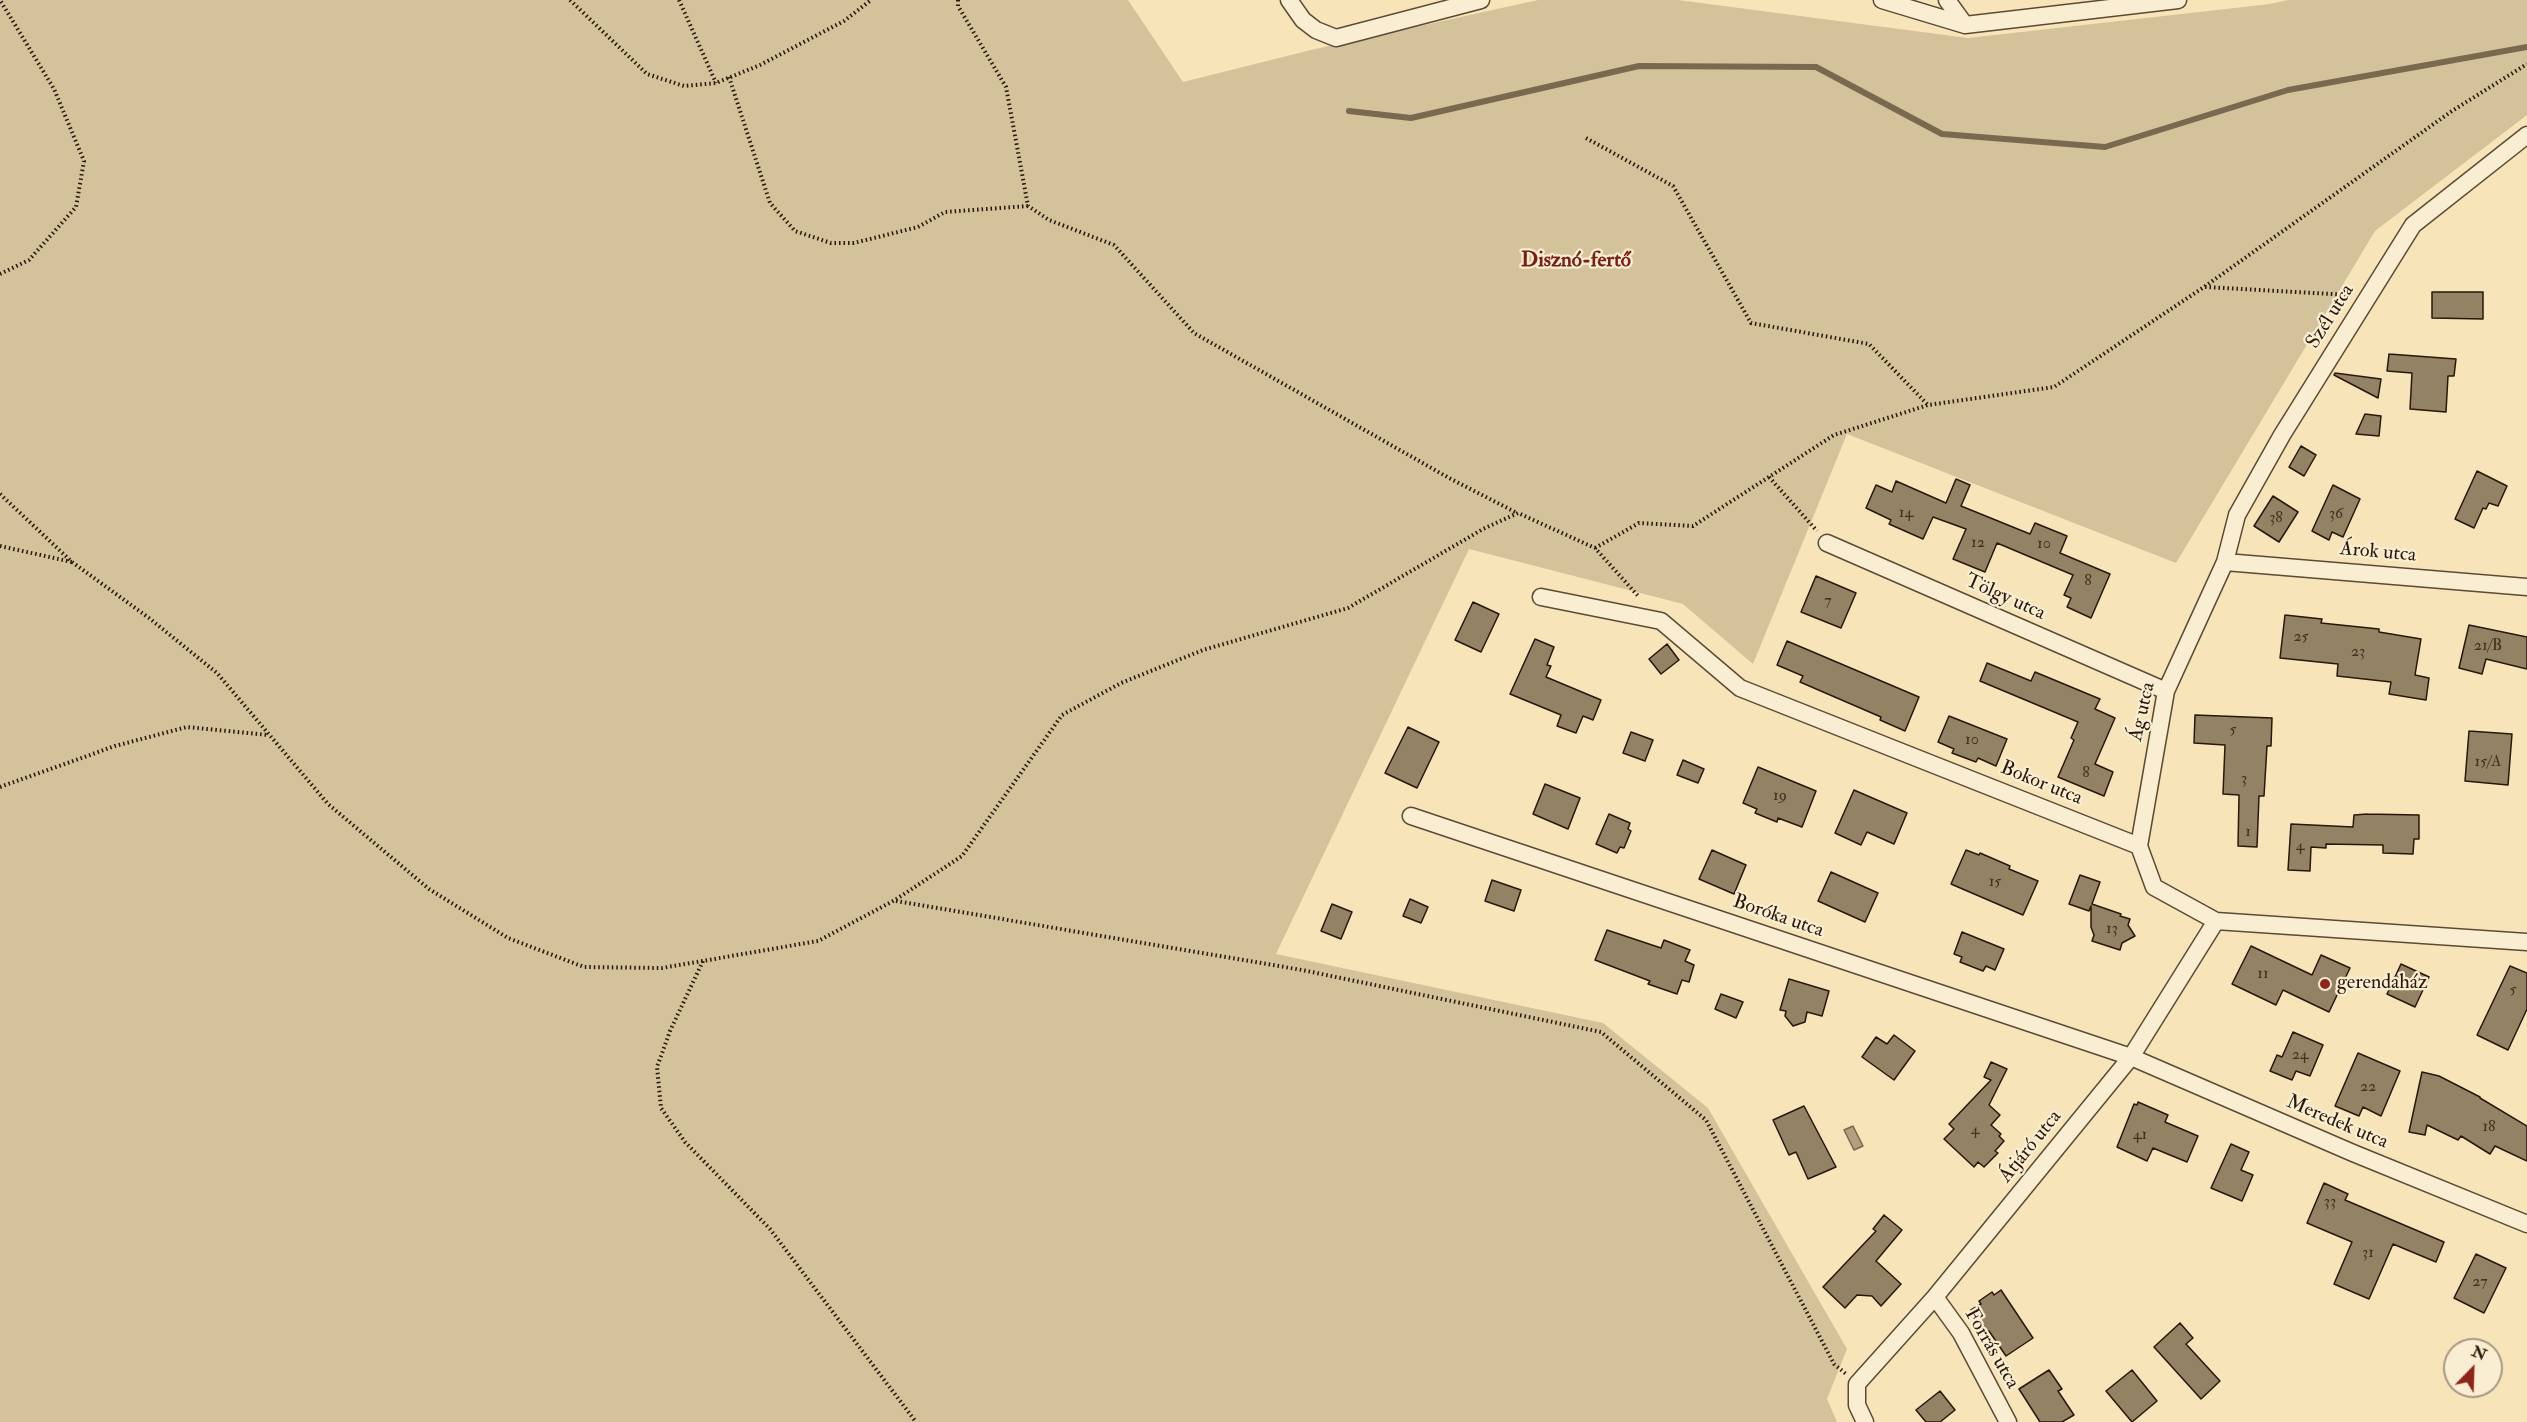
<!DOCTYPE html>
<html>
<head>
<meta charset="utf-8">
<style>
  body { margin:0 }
  #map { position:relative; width:2527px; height:1422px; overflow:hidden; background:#f7e5b9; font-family:"IM FELL Double Pica",serif }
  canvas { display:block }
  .north { position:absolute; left:2443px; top:1338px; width:60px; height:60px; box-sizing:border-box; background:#faeed2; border:2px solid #a69882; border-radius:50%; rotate:23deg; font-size:16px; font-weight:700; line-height:24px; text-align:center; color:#291709 }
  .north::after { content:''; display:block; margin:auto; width:21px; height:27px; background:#8f2418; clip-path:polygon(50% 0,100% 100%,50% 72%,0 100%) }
</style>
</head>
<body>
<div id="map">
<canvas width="2527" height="1422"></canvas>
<div class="north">N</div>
</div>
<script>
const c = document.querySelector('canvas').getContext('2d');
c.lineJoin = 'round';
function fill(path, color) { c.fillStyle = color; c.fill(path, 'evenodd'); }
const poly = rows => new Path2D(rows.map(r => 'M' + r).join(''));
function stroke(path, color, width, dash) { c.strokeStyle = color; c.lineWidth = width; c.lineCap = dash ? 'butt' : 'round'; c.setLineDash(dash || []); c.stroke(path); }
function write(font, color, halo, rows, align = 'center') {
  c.font = font + ' "IM FELL Double Pica",serif'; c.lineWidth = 4.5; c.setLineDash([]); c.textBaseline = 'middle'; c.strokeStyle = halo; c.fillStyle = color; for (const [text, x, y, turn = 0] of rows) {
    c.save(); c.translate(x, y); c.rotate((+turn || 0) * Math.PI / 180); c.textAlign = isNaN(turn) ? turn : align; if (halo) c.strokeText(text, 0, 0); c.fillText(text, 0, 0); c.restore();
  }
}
fill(poly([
  [0,0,1128,0,1183,82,1311,50,1538,0,1678,0,1968,38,2270,4,2288,0,2527,0,2527,115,2375,231,2176,563,1847,434,1753,664,1683,604,1469,549,1276,954,1603,1023,1708,1108,1847,1349,1827,1399,1837,1422,0,1422]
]), '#d4c29b');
const water = poly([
  [1853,1126,1863,1146,1854,1150,1844,1130,1853,1126]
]);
fill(water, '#b19f7d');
stroke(water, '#7b694f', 1.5);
stroke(poly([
  [1349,111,1411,118,1639,66,1816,67,1942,134,2105,147,2288,90,2527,47]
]), '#7b694f', 6);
const building = poly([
  [2432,292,2483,292,2483,319,2432,318,2432,292],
  [2389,354,2456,359,2454,376,2448,376,2446,412,2410,409,2412,373,2387,371,2389,354],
  [2335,373,2381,379,2378,398,2334,375,2335,373],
  [2365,414,2381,416,2379,436,2356,434,2365,414],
  [2301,446,2316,455,2304,476,2289,467,2301,446],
  [2477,471,2507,486,2498,506,2489,503,2486,509,2483,508,2474,528,2455,519,2477,471],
  [1956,479,1970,485,1961,506,2030,534,2035,523,2067,536,2060,553,2110,574,2091,618,2067,607,2071,598,2064,595,2073,575,1997,543,1985,572,1953,559,1966,529,1933,517,1923,539,1889,524,1891,520,1866,508,1876,485,1892,492,1896,481,1946,503,1956,479],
  [2333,485,2360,499,2343,537,2332,532,2329,540,2312,531,2333,485],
  [2273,496,2298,512,2279,542,2254,526,2273,496],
  [1816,576,1856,593,1841,628,1801,612,1816,576],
  [1473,602,1499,614,1481,652,1455,640,1473,602],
  [2285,615,2322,619,2321,623,2379,629,2379,632,2421,639,2415,675,2429,678,2426,700,2389,694,2391,682,2337,676,2338,664,2280,658,2285,615],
  [2469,625,2527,637,2527,669,2486,659,2482,674,2459,668,2469,625],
  [1535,639,1554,647,1547,665,1551,666,1546,677,1601,700,1593,720,1583,716,1576,733,1557,726,1561,715,1510,694,1535,639],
  [1787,641,1919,697,1905,731,1880,720,1881,717,1800,682,1803,676,1777,665,1787,641],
  [1667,644,1679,660,1661,674,1649,659,1667,644],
  [1987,663,2031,681,2035,672,2100,699,2095,709,2115,718,2095,764,2113,772,2104,796,2058,777,2074,740,2071,738,2078,722,1980,681,1987,663],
  [2195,715,2272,718,2271,746,2267,746,2264,796,2259,796,2257,847,2238,846,2239,795,2223,794,2225,745,2194,743,2195,715],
  [1949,716,2007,739,1996,766,1978,758,1976,762,1952,753,1954,749,1938,742,1949,716],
  [1408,727,1439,742,1417,788,1385,773,1408,727],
  [2469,731,2512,734,2508,785,2465,781,2469,731],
  [1631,732,1653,740,1645,761,1623,753,1631,732],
  [1683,760,1704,769,1698,783,1677,775,1683,760],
  [1758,767,1816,791,1802,827,1778,818,1777,822,1755,813,1757,809,1743,803,1758,767],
  [1545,784,1580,798,1568,829,1533,814,1545,784],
  [1854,790,1907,813,1894,844,1867,832,1861,845,1835,833,1854,790],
  [1609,814,1630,823,1628,829,1631,831,1624,848,1620,847,1617,853,1596,844,1609,814],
  [2367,814,2419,815,2419,839,2414,839,2413,854,2383,853,2383,845,2326,844,2326,848,2311,847,2310,871,2288,870,2291,824,2353,827,2354,815,2367,814],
  [1712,850,1746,865,1734,894,1699,879,1712,850],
  [1966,850,1979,855,1980,853,2010,866,2009,869,2038,881,2023,915,1951,884,1966,850],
  [1831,872,1878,893,1865,922,1818,901,1831,872],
  [2080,875,2100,882,2092,904,2121,914,2120,916,2130,919,2128,925,2135,936,2122,943,2120,950,2092,941,2094,935,2091,927,2091,906,2089,911,2069,904,2080,875],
  [1492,880,1521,890,1514,911,1485,901,1492,880],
  [1410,899,1428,907,1421,923,1403,916,1410,899],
  [1332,904,1352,912,1341,939,1321,931,1332,904],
  [1607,930,1661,948,1664,940,1690,950,1685,961,1694,965,1689,982,1682,980,1677,994,1648,984,1650,981,1595,960,1607,930],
  [1962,932,2004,949,1995,970,1986,966,1983,971,1960,962,1962,957,1954,954,1962,932],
  [2251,946,2312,975,2321,955,2350,968,2329,1012,2283,990,2276,1005,2232,984,2251,946],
  [2401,964,2429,977,2415,1007,2387,994,2401,964],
  [2510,966,2527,973,2527,1009,2508,1050,2477,1035,2510,966],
  [1789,979,1829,991,1822,1016,1807,1012,1805,1022,1793,1026,1785,1016,1786,1011,1780,1010,1789,979],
  [1721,994,1743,1002,1736,1018,1715,1009,1721,994],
  [2293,1032,2323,1045,2310,1076,2296,1071,2292,1080,2270,1071,2277,1055,2282,1057,2293,1032],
  [1894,1035,1915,1051,1894,1080,1862,1057,1876,1037,1887,1044,1894,1035],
  [2358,1053,2400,1071,2381,1116,2363,1107,2359,1116,2335,1106,2358,1053],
  [1991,1062,2007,1069,1989,1105,2000,1115,1991,1125,2001,1134,1999,1136,2004,1141,1995,1151,1998,1153,1984,1167,1978,1162,1974,1167,1944,1139,1954,1129,1949,1124,1991,1080,1984,1077,1991,1062],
  [2422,1072,2439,1076,2480,1097,2480,1098,2527,1126,2527,1161,2495,1146,2490,1154,2461,1136,2458,1140,2427,1125,2425,1135,2409,1132,2422,1072],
  [2138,1102,2168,1115,2165,1122,2198,1136,2187,1162,2153,1148,2147,1161,2117,1147,2134,1104,2137,1105,2138,1102],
  [1804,1106,1836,1167,1808,1179,1796,1152,1789,1155,1773,1120,1804,1106],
  [2231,1144,2249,1152,2241,1170,2253,1175,2242,1201,2211,1188,2231,1144],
  [2324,1183,2348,1194,2345,1200,2444,1242,2436,1262,2393,1244,2369,1299,2334,1284,2352,1242,2307,1223,2324,1183],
  [1884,1215,1902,1230,1876,1261,1901,1284,1881,1306,1872,1296,1857,1295,1845,1308,1823,1287,1876,1231,1873,1229,1884,1215],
  [2476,1254,2506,1268,2484,1313,2454,1298,2476,1254],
  [2001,1290,2033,1338,2006,1356,1989,1331,1986,1333,1971,1310,1981,1304,1979,1301,1992,1292,1994,1295,2001,1290],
  [2180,1323,2193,1338,2186,1344,2220,1381,2201,1399,2154,1347,2180,1323],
  [2049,1370,2062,1389,2058,1391,2074,1415,2062,1422,2040,1422,2019,1389,2049,1370],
  [2132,1370,2157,1401,2132,1422,2106,1391,2132,1370],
  [1940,1391,1955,1410,1940,1422,1926,1422,1916,1410,1940,1391]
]);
fill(building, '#948265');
stroke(building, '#291709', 1.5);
const minor = poly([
  [1289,0,1303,20,1316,30,1336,38,1481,0],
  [1882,0,1965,25,2178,0],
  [1947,0,1965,25],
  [1827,543,2166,691],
  [2225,562,2527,587],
  [1541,597,1661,621,1740,688,2139,846,2154,887,2216,921,2527,942],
  [1411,816,2131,1057,2353,1153,2527,1224],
  [2139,846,2166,691,2225,562,2237,515,2282,435,2413,225,2527,135],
  [1935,1297,1961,1333,2008,1422],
  [1865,1422,1857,1405,1857,1384,1935,1297,2131,1057,2216,921]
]);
stroke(minor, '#5c4a35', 19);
stroke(poly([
  [570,0,647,74,684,86,716,83,760,65,844,21,871,0],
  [679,0,716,83],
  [958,0,958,6,1006,87,1028,206,1049,220,1114,245,1194,333,1449,478,1517,513],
  [729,77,770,203,795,231,831,243,854,243,918,227,945,212,1028,206],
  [1586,138,1673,186,1751,323,1869,344,1928,405],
  [0,274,29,260,76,207,84,161,54,89,0,0],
  [2205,287,2350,295],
  [1769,477,1817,531],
  [0,494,72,562,149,618,217,673,328,804,429,889,508,938,584,967,662,968,818,941,895,900,962,856,1062,715,1121,683,1203,650,1348,608,1483,529,1518,513,1595,548,1639,597],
  [0,546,72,562],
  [1595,548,1639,523,1693,526,1834,435,1928,405,2054,387,2204,287,2452,111,2527,64],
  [0,787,115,746,187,727,268,735],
  [896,901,1302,970,1601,1032,1706,1120,1834,1364,1846,1374],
  [703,961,670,1031,657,1067,661,1108,685,1142,770,1229,916,1422]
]), '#291709', 4, [1.5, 3]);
stroke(minor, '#faeed2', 16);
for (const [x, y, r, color] of [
  [2325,984,6,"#8f2418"]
]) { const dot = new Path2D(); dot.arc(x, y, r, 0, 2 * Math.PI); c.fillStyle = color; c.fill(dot); stroke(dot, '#faeed2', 2); }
write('16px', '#443220', null, [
  ["14",1906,514],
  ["36",2336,515],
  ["38",2276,519],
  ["12",1978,544],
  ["10",2044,545],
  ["8",2088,582],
  ["7",1828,602],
  ["25",2301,638],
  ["21/B",2488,647],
  ["23",2358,653],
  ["5",2233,731],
  ["10",1972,741],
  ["15/A",2488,763],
  ["8",2086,774],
  ["3",2244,780],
  ["19",1780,797],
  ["1",2248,833],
  ["4",2300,847],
  ["15",1995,883],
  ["13",2112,930],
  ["11",2263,975],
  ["5",2513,991],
  ["24",2300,1056],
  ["22",2368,1088],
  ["18",2489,1128],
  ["4",1975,1131],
  ["41",2140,1136],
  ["33",2330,1203],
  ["31",2368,1254],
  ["27",2480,1283]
]);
write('20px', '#291709', '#faeed2', [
  ["Szél utca",2331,317,-58],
  ["Árok utca",2378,553,5],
  ["Tölgy utca",2005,598,24],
  ["Ág utca",2143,712,-77],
  ["Bokor utca",2041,784,22],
  ["Boróka utca",1778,917,19],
  ["Meredek utca",2337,1123,23],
  ["Átjáró utca",2031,1147,-51],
  ["Forrás utca",1991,1349,60]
]);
write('20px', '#291709', '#faeed2', [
  ["gerendaház",2337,984]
], 'left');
write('bold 21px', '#7a1f14', '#faeed2', [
  ["Disznó-fertő",1576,261]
]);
</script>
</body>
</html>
